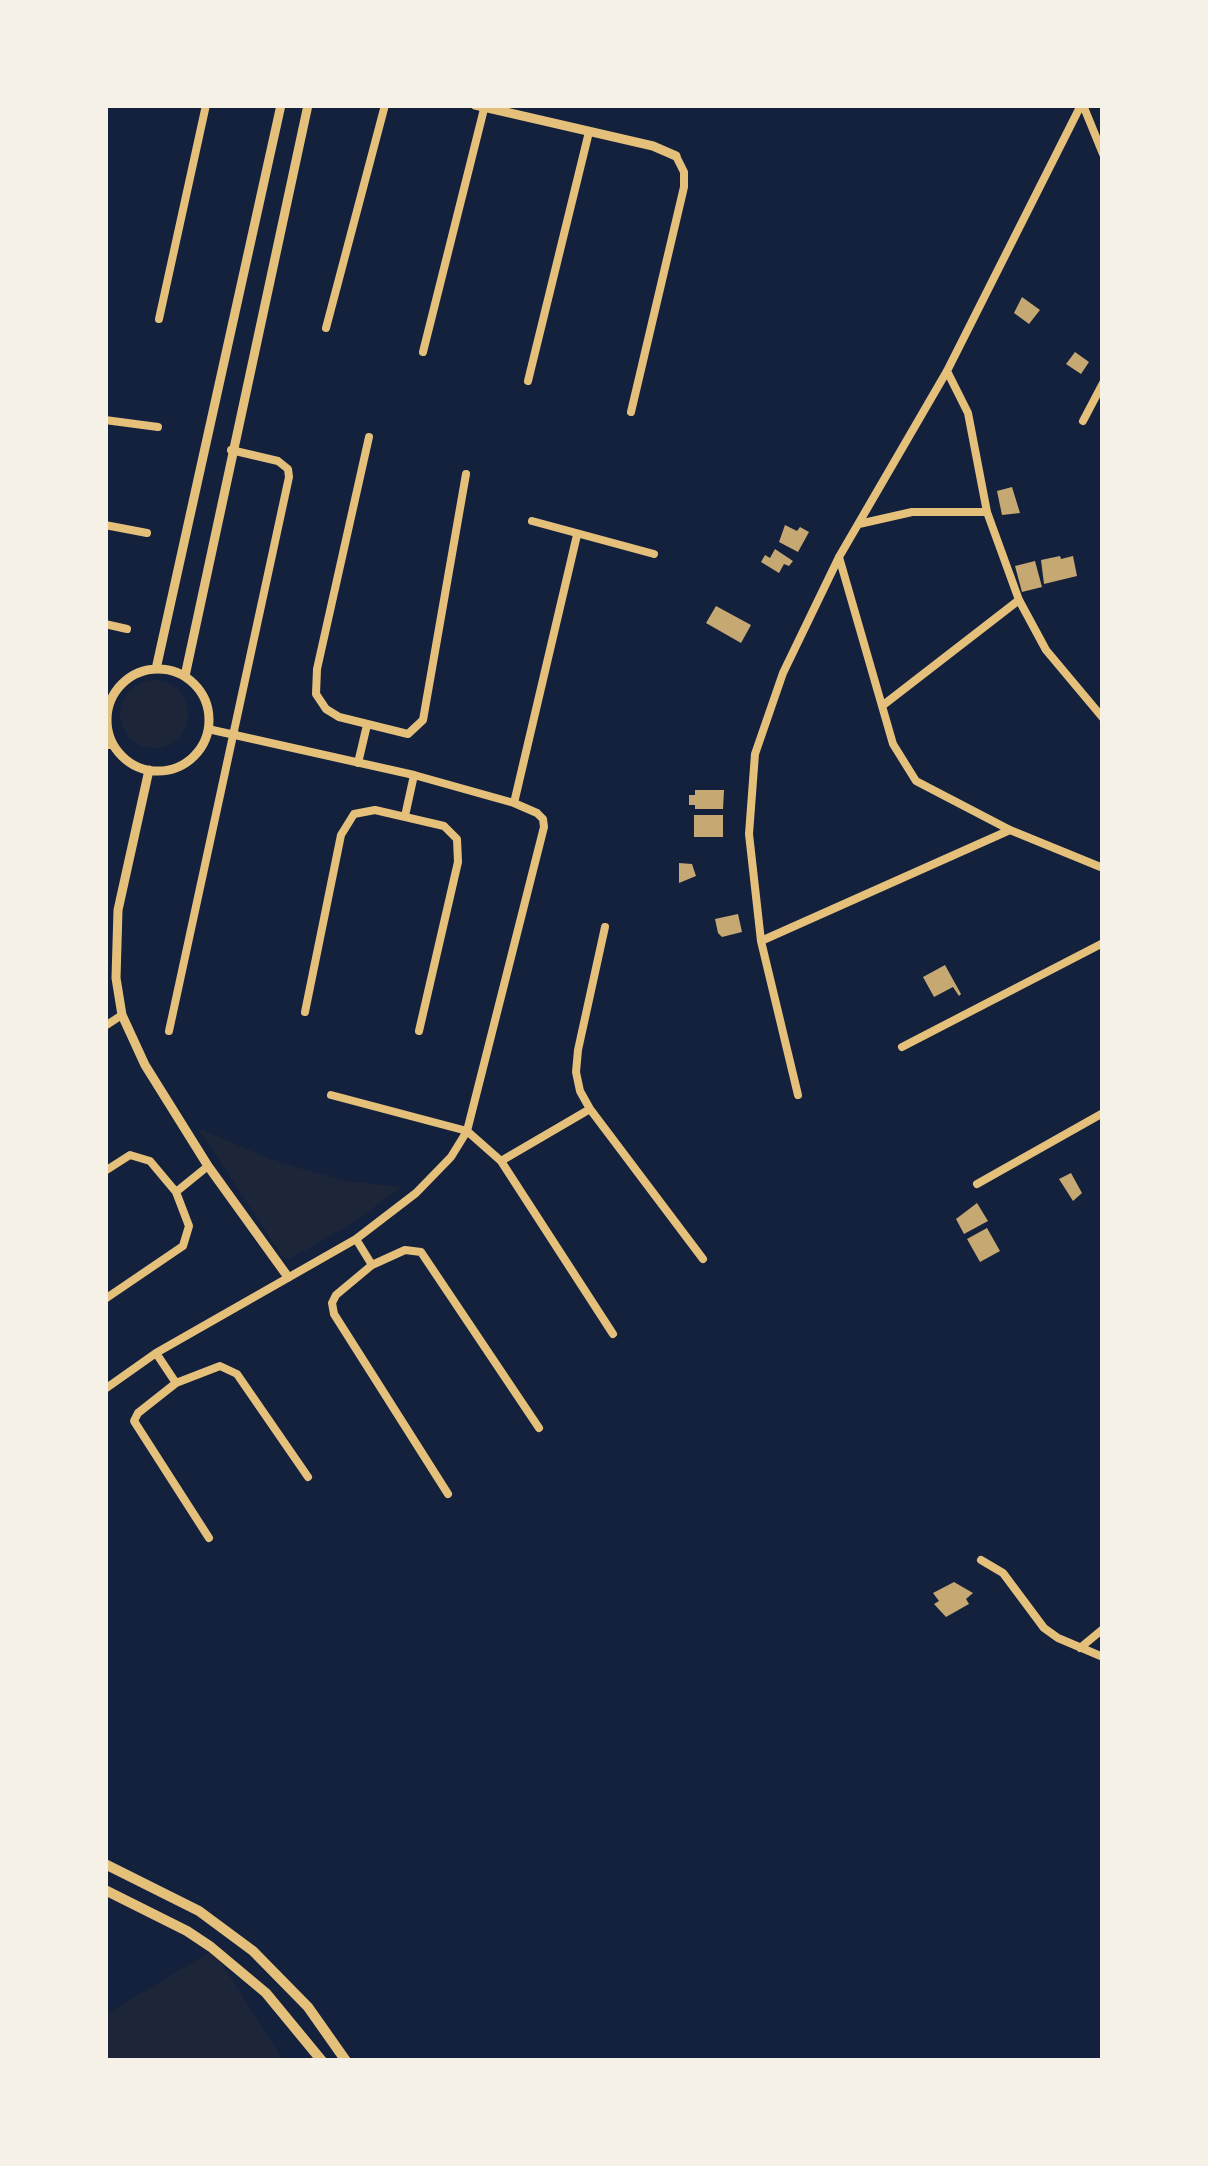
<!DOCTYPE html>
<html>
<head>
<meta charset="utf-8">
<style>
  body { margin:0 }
  #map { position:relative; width:1208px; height:2166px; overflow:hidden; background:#14213d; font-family:"Sofia Sans Condensed",sans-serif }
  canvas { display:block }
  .frame { position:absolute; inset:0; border:108px solid #f6f1e7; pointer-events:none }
</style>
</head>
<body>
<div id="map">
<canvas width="1208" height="2166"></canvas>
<div class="frame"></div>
</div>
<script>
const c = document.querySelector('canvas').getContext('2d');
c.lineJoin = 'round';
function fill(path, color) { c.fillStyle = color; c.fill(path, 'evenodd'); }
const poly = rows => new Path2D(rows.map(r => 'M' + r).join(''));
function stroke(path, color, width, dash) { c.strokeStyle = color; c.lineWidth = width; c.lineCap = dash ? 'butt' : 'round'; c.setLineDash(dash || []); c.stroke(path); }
fill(poly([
  '120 714a34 34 0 1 1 68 0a34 34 0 1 1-68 0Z',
  [198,1128,265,1157,302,1169,346,1181,402,1187,346,1227,289,1259,282,1256],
  [213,1950,284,2061,105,2061,105,2015]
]), '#1d2539');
fill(poly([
  [1022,297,1040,310,1029,324,1014,313],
  [1075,352,1089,362,1081,374,1066,364],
  [1012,487,1020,513,1002,515,997,491],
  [785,525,797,531,800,527,809,532,798,552,779,542],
  [775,549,793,561,789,566,784,564,779,573,761,562,765,555,770,558],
  [1060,556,1061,559,1073,556,1077,576,1044,584,1041,560],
  [1035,561,1042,587,1022,592,1015,566],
  [716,606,751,625,741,643,706,623],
  [695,790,724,790,723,809,695,809,695,805,689,805,689,795,695,795],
  [694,815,723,815,723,837,694,837],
  [679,863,692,864,696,876,679,883],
  [738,914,742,932,722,937,718,933,715,919],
  [945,965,961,994,959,996,953,987,934,997,923,977],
  [1071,1173,1082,1193,1073,1201,1059,1179],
  [977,1203,988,1221,964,1234,956,1219],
  [987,1228,1000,1251,980,1262,967,1239],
  [954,1582,973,1593,966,1599,969,1604,946,1617,934,1604,939,1601,933,1593]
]), '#c6a872');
stroke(poly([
  [105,747,115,747]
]), '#e5c07b', 4);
stroke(poly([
  [1083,105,1103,154],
  [159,319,206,105],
  [326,328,385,105],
  [423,352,485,105],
  [947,371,968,413,987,512,1019,600,1046,650,1103,718],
  [528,381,589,132],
  [631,412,684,187,684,172,676,156],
  [105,420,158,427],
  [1083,421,1103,383],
  [369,437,317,669,316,694,326,709,339,717,408,734,423,720,466,474],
  [532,521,654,554],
  [859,524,912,512,987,512],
  [105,525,147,533],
  [839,557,893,744,916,781,1010,830,1103,868],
  [105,624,127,629],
  [882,706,1019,600],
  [358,763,367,725],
  [514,803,577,535],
  [405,816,414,775],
  [605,927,578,1050,576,1072,580,1091,590,1109,703,1259],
  [761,941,1010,830],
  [305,1012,341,835,354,814,375,810,444,826,457,839,458,862,419,1031],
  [105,1026,122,1015],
  [169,1031,289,477,288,469,278,461,231,450],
  [902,1047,1103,943],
  [331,1095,467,1131,501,1161,613,1334],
  [798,1095,761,941,749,834,755,754,783,673,839,557,947,371,1081,105],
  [501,1161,590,1109],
  [105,1171,130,1155,150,1161,176,1192,189,1226,183,1246,105,1299],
  [977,1184,1103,1113],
  [176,1192,208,1166],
  [356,1239,372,1265],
  [156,1353,176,1383],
  [105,1389,156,1353,356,1239,416,1193,451,1157,467,1131,544,827,543,819,537,813,514,803,414,775,208,729],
  [448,1494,334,1314,332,1303,336,1295,372,1265,405,1250,421,1252,539,1428],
  [209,1538,134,1421,138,1413,176,1383,220,1366,237,1374,308,1477],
  [981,1560,1003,1573,1044,1628,1058,1638,1103,1657],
  [1080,1648,1103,1629]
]), '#e5c07b', 8);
stroke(poly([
  [475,105,653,146,676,156],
  [156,669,281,105],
  '107 720a51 51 0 1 1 102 0a51 51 0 1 1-102 0Z',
  [185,676,308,105],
  [149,770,118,910,116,978,122,1015,145,1065,208,1166,288,1277]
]), '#e5c07b', 9);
stroke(poly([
  [105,1864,199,1911,253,1951,308,2007,346,2061],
  [105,1890,187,1931,211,1947,266,1993,322,2061]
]), '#e5c07b', 10);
</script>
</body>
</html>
